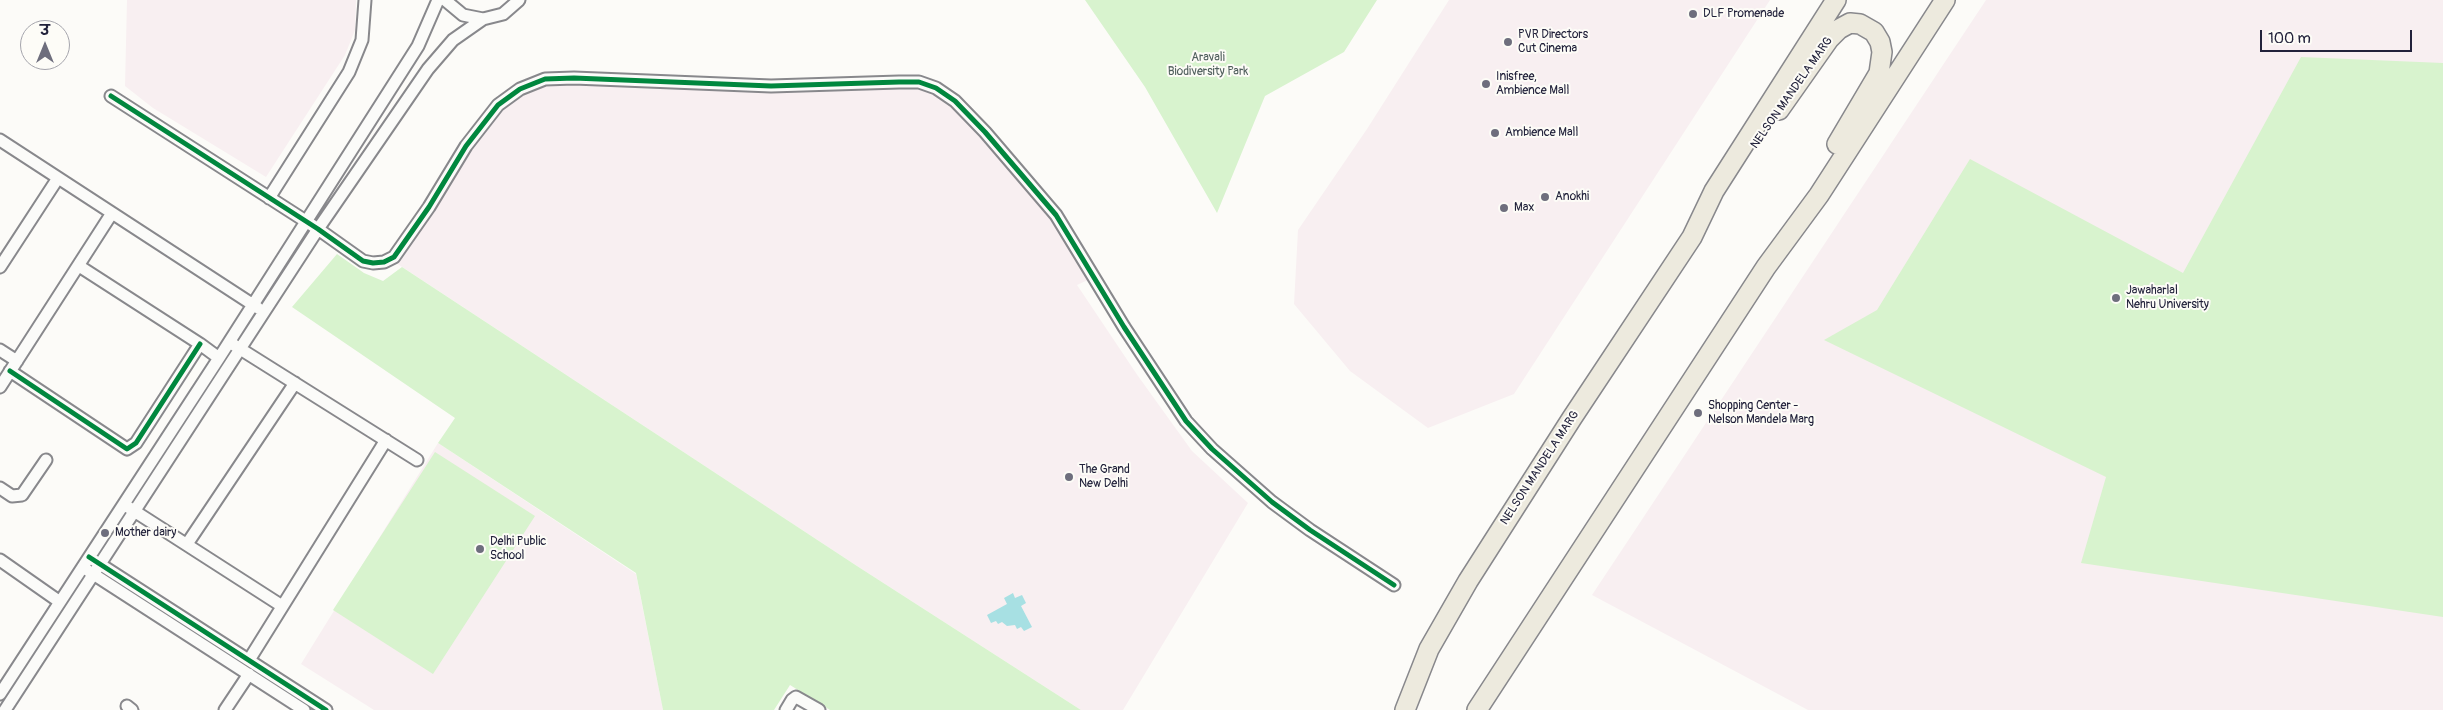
<!DOCTYPE html>
<html>
<head>
<meta charset="utf-8">
<style>
  body { margin:0 }
  #map { position:relative; width:2443px; height:710px; overflow:hidden; background:#fcfbf8; font-family:Pangolin,"Playpen Sans Deva",sans-serif }
  canvas { display:block }
  .north { position:absolute; left:20px; top:20px; width:50px; height:50px; box-sizing:border-box; background:#fdfcf7; border:1px solid #a5a5ac; border-radius:50%; rotate:0deg; font-size:14px; font-weight:700; line-height:20px; text-align:center; color:#22223b }
  .north::after { content:''; display:block; margin:auto; width:18px; height:22px; background:#6e6e7d; clip-path:polygon(50% 0,100% 100%,50% 72%,0 100%) }
  .scale { position:absolute; left:2260px; top:30px; width:152px; height:22px; box-sizing:border-box; border:2px solid #22223b; border-top:0; padding-left:6px; font-size:15px; line-height:18px; white-space:nowrap; color:#22223b; -webkit-text-stroke:4px #fdfcf7; paint-order:stroke }
</style>
</head>
<body>
<div id="map">
<canvas width="2443" height="710"></canvas>
<div class="north">उ</div>
<div class="scale">100 m</div>
</div>
<script>
const c = document.querySelector('canvas').getContext('2d');
c.lineJoin = 'round';
function fill(path, color) { c.fillStyle = color; c.fill(path, 'evenodd'); }
const poly = rows => new Path2D(rows.map(r => 'M' + r).join(''));
function stroke(path, color, width, dash) { c.strokeStyle = color; c.lineWidth = width; c.lineCap = dash ? 'butt' : 'round'; c.setLineDash(dash || []); c.stroke(path); }
function write(font, color, halo, rows, align = 'center') {
  c.font = font + ' Pangolin,sans-serif'; c.lineWidth = 4; c.setLineDash([]); c.textBaseline = 'middle'; c.strokeStyle = halo; c.fillStyle = color; for (const [text, x, y, turn = 0] of rows) {
    c.save(); c.translate(x, y); c.rotate((+turn || 0) * Math.PI / 180); c.textAlign = isNaN(turn) ? turn : align; if (halo) c.strokeText(text, 0, 0); c.fillText(text, 0, 0); c.restore();
  }
}
fill(poly([
  [127,0,356,0,355,30,345,55,266,177,153,108,125,86],
  [1449,0,1770,0,1514,394,1428,428,1350,371,1294,304,1298,230,1367,129],
  [1986,0,2443,0,2443,710,1808,710,1592,595],
  [545,79,919,82,970,116,1061,224,1094,277,1077,285,1138,376,1192,451,1248,503,1123,710,1081,710,857,566,393,261,498,105],
  [438,443,636,574,663,710,374,710,301,664]
]), '#f8eff1');
fill(poly([
  [1085,0,1377,0,1344,52,1265,96,1217,213,1145,87],
  [2301,57,2443,63,2443,617,2081,563,2106,477,1824,340,1877,310,1970,159,2183,273],
  [337,254,364,273,383,281,402,267,857,566,1081,710,830,710,790,685,774,710,663,710,636,573,438,443,455,418,292,307],
  [435,452,535,516,433,674,333,610]
]), '#d8f3ce');
fill(poly([
  [1013,593,1015,598,1022,595,1026,603,1021,606,1032,627,1024,631,1021,627,1017,629,1015,625,1007,626,1002,622,998,624,996,621,991,623,987,615,1007,604,1004,598]
]), '#a7e0e3');
const minor = poly([
  [445,0,463,15,483,19,503,14,519,0],
  [111,96,318,229,363,261,373,263,384,262,394,257,429,207,466,146,498,105,520,89,545,79,574,78,771,86,899,82,919,82,936,88,955,101,985,132,1056,215,1124,327,1186,421,1212,449,1272,502,1310,530,1394,585],
  [0,140,258,308],
  [269,198,349,72,362,40,365,0],
  [79,266,200,344,219,358],
  [0,267,58,178],
  [234,345,417,460],
  [0,350,17,361],
  [10,371,127,449,136,443,200,344],
  [0,387,112,213],
  [0,488,12,496,22,495,46,460],
  [128,507,282,606],
  [187,544,295,383],
  [0,560,60,602],
  [95,561,326,710],
  [87,570,304,710],
  [249,660,386,440],
  [0,694,219,358,418,46,438,0],
  [127,706,132,710],
  [5,710,318,229,428,69,453,40,483,19],
  [225,710,249,674],
  [786,710,792,700,796,697,819,710]
]);
const primary = poly([
  [1779,110,1829,39,1839,29,1850,23,1860,24,1874,32,1880,42,1882,52,1879,73,1837,144],
  [1405,710,1429,649,1468,581,1572,418,1692,237,1714,191,1836,0],
  [1477,710,1766,267,1819,195,1945,0]
]);
stroke(minor, '#88888c', 15);
stroke(primary, '#88888c', 22);
stroke(minor, '#fbfbf9', 11);
stroke(primary, '#edeade', 19);
stroke(poly([
  [111,96,318,229,363,261,373,263,384,262,394,257,429,207,466,146,498,105,520,89,545,79,574,78,771,86,899,82,919,82,936,88,955,101,985,132,1056,215,1124,327,1186,421,1212,449,1272,502,1310,530,1394,585],
  [10,371,127,449,136,443,200,344],
  [89,557,326,710]
]), '#00873e', 5);
for (const [x, y, r, color] of [
  [1693,14,5,"#6e6e7d"],
  [1508,42,5,"#6e6e7d"],
  [1486,84,5,"#6e6e7d"],
  [1495,133,5,"#6e6e7d"],
  [1545,197,5,"#6e6e7d"],
  [1504,208,5,"#6e6e7d"],
  [2116,298,5,"#6e6e7d"],
  [1698,413,5,"#6e6e7d"],
  [1069,477,5,"#6e6e7d"],
  [105,533,5,"#6e6e7d"],
  [480,549,5,"#6e6e7d"]
]) { const dot = new Path2D(); dot.arc(x, y, r, 0, 2 * Math.PI); c.fillStyle = color; c.fill(dot); stroke(dot, '#fdfcf7', 2); }
write('12px', '#22223b', '#fdfcf7', [
  ["DLF Promenade",1703,14],
  ["PVR Directors",1518,35],
  ["Cut Cinema",1518,49],
  ["Inisfree,",1496,77],
  ["Ambience Mall",1496,91],
  ["Ambience Mall",1505,133],
  ["Anokhi",1555,197],
  ["Max",1514,208],
  ["Jawaharlal",2126,291],
  ["Nehru University",2126,305],
  ["Shopping Center -",1708,406],
  ["Nelson Mandela Marg",1708,420],
  ["The Grand",1079,470],
  ["New Delhi",1079,484],
  ["Mother dairy",115,533],
  ["Delhi Public",490,542],
  ["School",490,556]
], 'left');
write('12px', '#505f5d', '#fdfcf7', [
  ["Aravali",1208,58],
  ["Biodiversity Park",1208,72]
]);
write('12px', '#22223b', '#fdfcf7', [
  ["NELSON MANDELA MARG",1792,93,-55],
  ["NELSON MANDELA MARG",1540,468,-57]
]);
</script>
</body>
</html>
